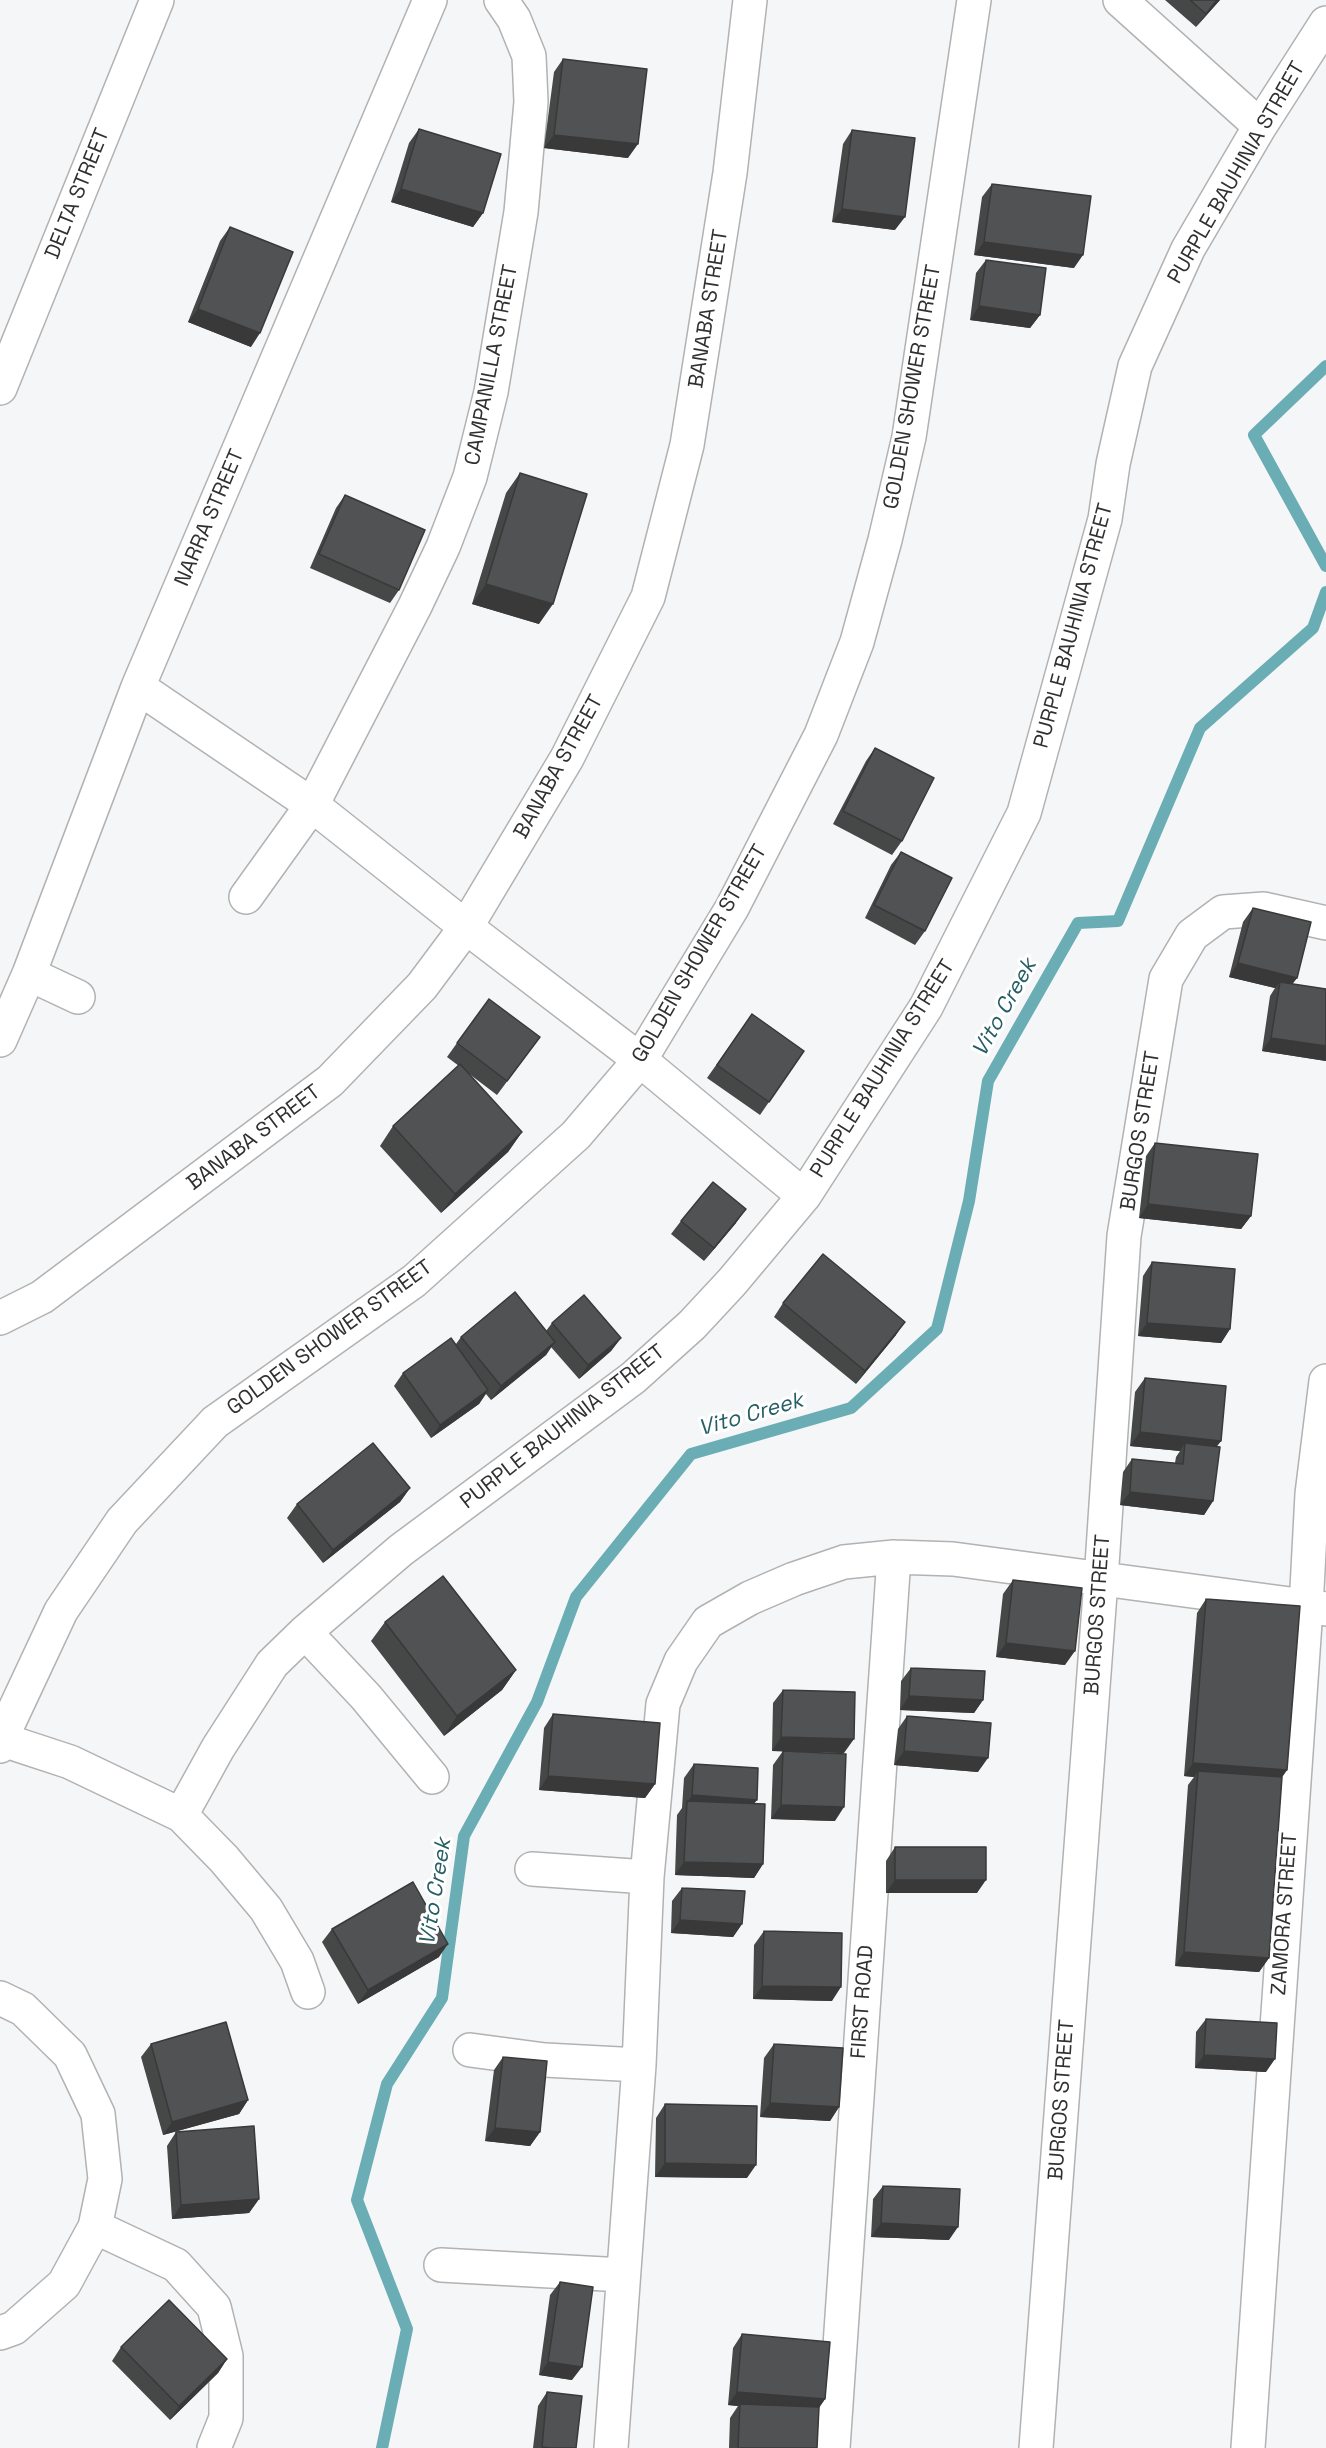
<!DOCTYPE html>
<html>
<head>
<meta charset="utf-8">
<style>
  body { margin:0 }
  canvas { display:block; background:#f5f6f7 }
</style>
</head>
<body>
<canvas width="1326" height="2448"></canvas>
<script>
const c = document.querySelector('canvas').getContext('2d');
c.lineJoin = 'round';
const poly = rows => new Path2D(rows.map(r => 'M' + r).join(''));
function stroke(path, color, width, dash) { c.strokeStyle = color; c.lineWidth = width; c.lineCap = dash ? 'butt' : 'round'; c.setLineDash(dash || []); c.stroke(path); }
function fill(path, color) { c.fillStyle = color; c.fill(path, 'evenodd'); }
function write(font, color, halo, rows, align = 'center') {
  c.font = font + ' "Space Grotesk",sans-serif'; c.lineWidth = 6; c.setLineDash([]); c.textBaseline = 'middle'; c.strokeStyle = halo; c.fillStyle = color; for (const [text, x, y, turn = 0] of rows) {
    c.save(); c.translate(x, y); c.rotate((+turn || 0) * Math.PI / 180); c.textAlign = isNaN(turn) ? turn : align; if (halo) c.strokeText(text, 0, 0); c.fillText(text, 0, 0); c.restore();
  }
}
stroke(poly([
  [1326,366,1254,435,1326,566],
  [382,2448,407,2329,357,2200,387,2084,442,1998,464,1836,537,1702,576,1597,691,1454,851,1408,937,1329,969,1201,988,1081,1078,923,1118,921,1200,728,1313,628,1326,592]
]), '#6badb5', 12);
const minor = poly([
  [1120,0,1260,126],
  [0,388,157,0],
  [138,687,312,805,466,927,640,1060,804,1196],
  [246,897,312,805,415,606,443,547,470,477,491,392,521,212,531,102,529,56,514,19,501,0],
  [29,974,78,997],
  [0,1040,29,974,138,687,430,0],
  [0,1318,42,1297,330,1081,422,986,466,927,567,758,648,597,687,445,730,173,750,0],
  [305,1632,366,1697,432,1777],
  [0,1739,70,1762,181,1815,224,1859,266,1909,297,1961,308,1992],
  [0,1746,1,1739,61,1611,122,1521,215,1422,414,1281,576,1135,640,1060,732,908,821,735,857,642,885,540,909,437,974,0],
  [181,1815,218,1748,272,1664,305,1632,401,1550,633,1378,692,1325,732,1282,804,1196,926,1007,1024,813,1105,519,1113,464,1135,366,1188,249,1260,126,1326,23],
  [532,1869,647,1877],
  [0,1998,23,2009,70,2055,98,2114,105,2179,95,2227,64,2284,14,2328,0,2333],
  [470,2050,545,2060,639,2065],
  [95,2227,176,2265,214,2307,226,2356,226,2418,214,2448],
  [441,2265,623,2275],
  [611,2448,639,2065,647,1877,663,1704,681,1661,708,1622,750,1598,794,1579,844,1562,894,1557,953,1559,1326,1609],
  [833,2448,894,1557],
  [1036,2448,1101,1580,1124,1236,1166,979,1192,935,1223,912,1264,909,1326,923],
  [1248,2448,1306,1608,1312,1494,1326,1381]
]);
stroke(minor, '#b2b2b3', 36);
stroke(minor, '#fff', 33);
fill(poly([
  [1165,0,1220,0,1196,27],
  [563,59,628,158,544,148,554,72],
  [419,129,483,213,473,227,391,202,409,143],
  [852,130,895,230,832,222,843,144],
  [992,184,1074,268,974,255,982,197],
  [230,227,251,347,188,322,220,241],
  [986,260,1040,315,1030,328,970,320,976,273],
  [520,473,539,624,472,604,506,493],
  [345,495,399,590,390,603,310,568,336,508],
  [875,748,902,841,892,855,833,824,866,761],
  [901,852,925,931,915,945,865,918,891,865],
  [1253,908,1297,978,1292,984,1326,989,1326,1061,1262,1051,1270,996,1275,988,1229,977,1243,922],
  [752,1014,804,1051,760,1115,707,1078],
  [540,1037,497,1095,468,1073,522,1132,508,1152,441,1213,380,1146,393,1126,459,1066,447,1057,457,1043],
  [1155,1143,1251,1216,1241,1229,1139,1218,1146,1156],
  [681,1221,736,1223,704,1261,671,1234],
  [1152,1262,1230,1329,1221,1343,1138,1336,1143,1276],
  [783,1303,896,1335,856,1384,774,1317],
  [552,1323,621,1338,611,1351,579,1379,551,1347,546,1355,491,1400,486,1394,479,1404,431,1438,394,1386,403,1373,456,1344,461,1337,546,1331],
  [1145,1378,1221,1441,1216,1447,1213,1501,1204,1515,1120,1505,1123,1472,1132,1459,1175,1463,1176,1457,1180,1451,1130,1446,1135,1392],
  [410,1488,400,1502,323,1563,287,1518,297,1504],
  [1013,1580,1065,1665,996,1657,1003,1594],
  [1206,1599,1287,1770,1282,1777,1269,1958,1259,1972,1175,1966,1188,1785,1194,1777,1184,1776,1197,1613],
  [385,1622,516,1670,502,1690,444,1736,371,1641],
  [911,1668,983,1700,974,1713,900,1710,901,1681],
  [783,1690,844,1753,772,1751,773,1703],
  [553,1714,655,1784,645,1798,539,1790,544,1728],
  [907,1716,978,1772,894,1765,898,1729],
  [783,1751,835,1821,771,1819,773,1765],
  [694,1764,753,1804,763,1864,754,1878,675,1875,677,1815,682,1808,684,1778],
  [895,1847,977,1893,886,1893,886,1861],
  [682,1888,742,1924,733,1937,671,1933,672,1901],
  [332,1929,439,1957,358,2004,322,1942],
  [764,1931,832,2001,753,1999,754,1945],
  [1206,2019,1266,2072,1195,2068,1196,2032],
  [151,2044,248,2100,239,2114,163,2135,141,2057],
  [774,2044,839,2107,830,2121,760,2117,764,2058],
  [503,2057,540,2132,530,2146,485,2141,494,2070],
  [665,2104,747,2178,655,2177,656,2118],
  [176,2132,259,2199,249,2213,172,2219,167,2146],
  [883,2186,949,2240,871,2237,873,2199],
  [560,2282,572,2380,539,2375,550,2295],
  [742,2334,825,2399,819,2408,817,2448,729,2448,730,2418,738,2406,728,2405,733,2348],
  [121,2347,227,2359,218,2373,170,2420,112,2361],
  [547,2392,576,2448,533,2448,538,2406]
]), '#464747');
fill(poly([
  [1217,0,1220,0,1196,27,1206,14],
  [554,135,638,144,628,158,544,148],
  [401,189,483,213,473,227,391,202],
  [842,209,905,217,895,230,832,222],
  [984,242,1083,255,1074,268,974,255],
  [979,306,1040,315,1030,328,970,320],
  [198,309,260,333,251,347,188,322],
  [486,584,553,604,539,624,472,604],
  [1238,963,1297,978,1287,991,1280,982,1275,988,1229,977],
  [1271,1038,1326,1046,1326,1061,1262,1051],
  [522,1132,508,1152,441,1213,455,1194],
  [1148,1204,1251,1216,1241,1229,1139,1218],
  [746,1209,736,1223,704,1261,714,1248],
  [905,1322,896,1335,856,1384,865,1371],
  [1147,1323,1230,1329,1221,1343,1138,1336],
  [621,1338,611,1351,579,1379,588,1365],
  [555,1342,546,1355,491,1400,501,1386],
  [488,1390,479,1404,431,1438,440,1425],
  [1140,1432,1221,1441,1211,1454,1185,1443,1180,1451,1130,1446],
  [410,1488,400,1502,323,1563,333,1550],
  [1130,1492,1213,1501,1204,1515,1120,1505],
  [1006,1643,1075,1651,1065,1665,996,1657],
  [516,1670,502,1690,444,1736,457,1716],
  [909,1696,983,1700,974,1713,900,1710],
  [781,1737,854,1739,844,1753,772,1751],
  [904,1751,988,1758,978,1772,894,1765],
  [1193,1763,1287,1770,1278,1783,1198,1771,1194,1777,1184,1776],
  [548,1776,655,1784,645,1798,539,1790],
  [692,1795,757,1800,747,1813,687,1803],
  [781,1805,844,1807,835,1821,771,1819],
  [684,1862,763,1864,754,1878,675,1875],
  [895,1880,986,1880,977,1893,886,1893],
  [680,1920,742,1924,733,1937,671,1933],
  [448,1944,439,1957,358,2004,368,1990],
  [1184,1952,1269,1958,1259,1972,1175,1966],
  [762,1986,841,1987,832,2001,753,1999],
  [1204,2055,1275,2059,1266,2072,1195,2068],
  [248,2100,239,2114,163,2135,172,2122],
  [770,2103,839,2107,830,2121,760,2117],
  [495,2128,540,2132,530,2146,485,2141],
  [665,2163,756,2165,747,2178,655,2177],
  [259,2199,249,2213,172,2219,181,2205],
  [881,2223,958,2227,949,2240,871,2237],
  [227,2359,218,2373,170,2420,179,2406],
  [548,2362,582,2367,572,2380,539,2375],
  [737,2392,825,2399,815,2413,740,2404,738,2406,728,2405]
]), '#39393a');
const building = poly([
  [1190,0,1217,0,1206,14,1190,0],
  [563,59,647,69,638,144,554,135,563,59],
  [419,129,501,154,483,213,401,189,419,129],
  [852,130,915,138,905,217,842,209,852,130],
  [992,184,1091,196,1083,255,984,242,992,184],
  [230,227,293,252,260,333,198,309,230,227],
  [986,260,1046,268,1040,315,979,306,986,260],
  [520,473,587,494,553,604,486,584,520,473],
  [345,495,425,530,399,590,319,554,345,495],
  [875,748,934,778,902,841,843,811,875,748],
  [901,852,952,878,925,931,874,905,901,852],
  [1253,908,1311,922,1297,978,1238,963,1253,908],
  [1280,982,1326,989,1326,1046,1271,1038,1280,982],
  [489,999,540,1037,507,1081,457,1043,489,999],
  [752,1014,804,1051,769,1102,717,1065,752,1014],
  [460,1064,522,1132,455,1194,393,1126,460,1064],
  [1155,1143,1258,1154,1251,1216,1148,1204,1155,1143],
  [713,1182,746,1209,714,1248,681,1221,713,1182],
  [823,1254,905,1322,865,1371,783,1303,823,1254],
  [1152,1262,1235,1269,1230,1329,1147,1323,1152,1262],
  [515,1292,555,1342,501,1386,461,1337,515,1292],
  [584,1295,621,1338,588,1365,552,1323,584,1295],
  [451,1338,488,1390,440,1425,403,1373,451,1338],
  [1145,1378,1226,1386,1221,1441,1140,1432,1145,1378],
  [373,1443,410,1488,333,1550,297,1504,373,1443],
  [1185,1443,1220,1447,1213,1501,1130,1492,1132,1459,1183,1464,1185,1443],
  [443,1576,516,1670,457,1716,385,1622,443,1576],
  [1013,1580,1082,1588,1075,1651,1006,1643,1013,1580],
  [1206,1599,1300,1606,1287,1770,1193,1763,1206,1599],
  [911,1668,985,1671,983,1700,909,1696,911,1668],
  [783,1690,855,1692,854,1739,781,1737,783,1690],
  [553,1714,660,1723,655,1784,548,1776,553,1714],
  [907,1716,991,1723,988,1758,904,1751,907,1716],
  [783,1751,846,1754,844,1807,781,1805,783,1751],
  [694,1764,758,1768,757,1800,692,1795,694,1764],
  [1198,1771,1282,1777,1269,1958,1184,1952,1198,1771],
  [687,1801,765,1804,763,1864,684,1862,687,1801],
  [895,1847,986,1847,986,1880,895,1880,895,1847],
  [413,1882,448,1944,368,1990,332,1929,413,1882],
  [682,1888,745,1891,742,1924,680,1920,682,1888],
  [764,1931,842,1933,841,1987,762,1986,764,1931],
  [1206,2019,1277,2023,1275,2059,1204,2055,1206,2019],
  [226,2022,248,2100,172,2122,151,2044,226,2022],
  [774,2044,843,2048,839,2107,770,2103,774,2044],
  [503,2057,547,2061,540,2132,495,2128,503,2057],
  [665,2104,757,2106,756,2165,665,2163,665,2104],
  [254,2126,259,2199,181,2205,176,2132,254,2126],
  [883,2186,960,2189,958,2227,881,2223,883,2186],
  [560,2282,593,2287,582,2367,548,2362,560,2282],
  [169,2300,227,2359,179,2406,121,2347,169,2300],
  [742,2334,830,2342,825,2399,737,2392,742,2334],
  [547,2392,582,2396,576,2448,551,2448,542,2447,547,2392],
  [740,2404,819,2407,817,2448,738,2448,740,2404]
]);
fill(building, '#515253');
stroke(building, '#39393a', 1.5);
write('21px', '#303030', '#fff', [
  ["PURPLE BAUHINIA STREET",1237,173,-60],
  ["DELTA STREET",78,194,-68],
  ["BANABA STREET",709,309,-81],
  ["CAMPANILLA STREET",492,365,-79],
  ["GOLDEN SHOWER STREET",913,387,-80],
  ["NARRA STREET",210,518,-67],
  ["PURPLE BAUHINIA STREET",1074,626,-75],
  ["BANABA STREET",559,767,-61],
  ["GOLDEN SHOWER STREET",700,954,-60],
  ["PURPLE BAUHINIA STREET",883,1069,-58],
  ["BURGOS STREET",1141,1131,-81],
  ["BANABA STREET",254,1138,-37],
  ["GOLDEN SHOWER STREET",330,1338,-36],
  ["PURPLE BAUHINIA STREET",563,1427,-38],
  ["BURGOS STREET",1098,1615,-86],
  ["ZAMORA STREET",1285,1914,-86],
  ["FIRST ROAD",863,2002,-86],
  ["BURGOS STREET",1062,2100,-86]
]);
write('italic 22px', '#265e64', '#fff', [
  ["Vito Creek",1005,1008,-61],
  ["Vito Creek",751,1415,-16],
  ["Vito Creek",436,1892,-81]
]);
</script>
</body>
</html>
